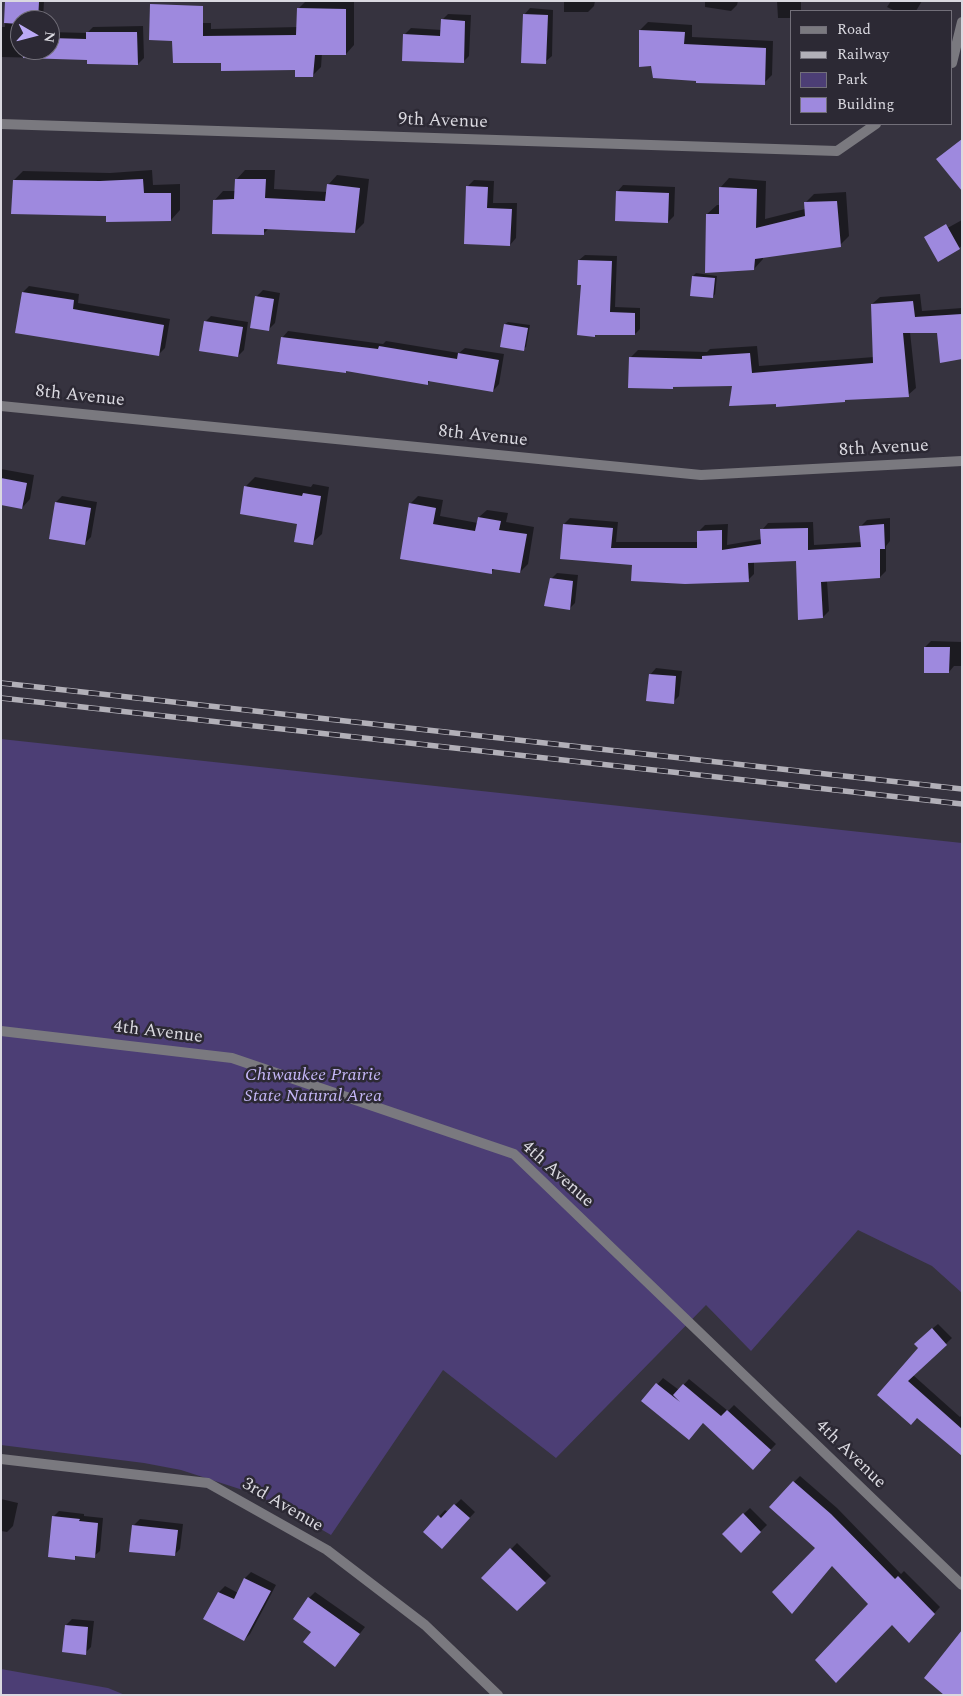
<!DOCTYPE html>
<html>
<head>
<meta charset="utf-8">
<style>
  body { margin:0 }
  #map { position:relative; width:963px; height:1696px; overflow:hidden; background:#36333f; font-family:Spectral,serif }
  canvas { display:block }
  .frame { position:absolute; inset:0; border:2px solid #dad9e0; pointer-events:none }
  .legend { position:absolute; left:790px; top:10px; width:162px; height:115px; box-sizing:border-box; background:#2c2934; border:1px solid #726f79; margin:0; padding:6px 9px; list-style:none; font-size:15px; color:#dad9e0 }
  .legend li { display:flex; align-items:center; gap:10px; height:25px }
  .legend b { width:25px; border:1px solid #726f79 }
  .north { position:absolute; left:10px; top:10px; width:50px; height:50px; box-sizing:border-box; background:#2c2934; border:1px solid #726f79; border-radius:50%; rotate:98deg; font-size:14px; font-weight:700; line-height:20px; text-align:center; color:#dad9e0 }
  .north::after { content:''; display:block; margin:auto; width:18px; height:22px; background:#bbaaf6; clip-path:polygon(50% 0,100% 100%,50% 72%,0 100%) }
</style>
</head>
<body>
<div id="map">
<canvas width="963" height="1696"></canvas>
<div class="frame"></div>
<ul class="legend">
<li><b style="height:6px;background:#7a797f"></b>Road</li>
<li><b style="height:6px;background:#b2b0b8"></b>Railway</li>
<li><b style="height:14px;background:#4c3e75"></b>Park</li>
<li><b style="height:14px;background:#9e89de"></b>Building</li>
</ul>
<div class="north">N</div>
</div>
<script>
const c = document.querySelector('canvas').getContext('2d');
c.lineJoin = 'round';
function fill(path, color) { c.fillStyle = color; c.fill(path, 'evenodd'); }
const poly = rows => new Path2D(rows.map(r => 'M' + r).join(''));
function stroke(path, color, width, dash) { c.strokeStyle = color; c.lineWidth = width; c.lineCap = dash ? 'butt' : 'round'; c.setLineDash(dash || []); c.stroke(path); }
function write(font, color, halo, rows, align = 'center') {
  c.font = font + ' Spectral,serif'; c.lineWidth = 5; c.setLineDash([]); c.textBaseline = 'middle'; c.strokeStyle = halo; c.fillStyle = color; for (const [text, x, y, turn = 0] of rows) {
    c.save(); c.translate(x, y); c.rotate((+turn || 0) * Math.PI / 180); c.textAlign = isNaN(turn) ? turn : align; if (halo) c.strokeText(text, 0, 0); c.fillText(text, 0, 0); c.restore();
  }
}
fill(poly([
  [1,739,962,843,962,1293,932,1266,858,1230,751,1351,706,1305,556,1458,443,1370,331,1535,288,1510,249,1492,181,1470,144,1463,1,1445],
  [1,1669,108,1688,125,1695,1,1695]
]), '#4c3e75');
fill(poly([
  [6,1,44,1,43,20,20,20,20,50,50,50,50,32,87,33,93,27,143,26,144,58,138,64,88,59,1,57,1,27,5,27],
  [306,1,354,1,354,45,346,54,322,53,321,67,312,76,297,69,223,62,182,23,211,23,211,29,298,27,298,9],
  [564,1,595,1,594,6,588,12,564,12],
  [705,1,738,1,737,5,731,11,705,7],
  [777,1,801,1,801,11,792,11,792,18,778,18],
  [891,1,922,1,916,11,895,11,887,7],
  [530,8,553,10,552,56,545,62,524,15],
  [448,14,471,15,469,56,463,62,405,34,411,28,442,30,442,20],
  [648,22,692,25,692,37,773,41,772,75,764,83,698,80,652,64,640,30],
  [152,170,153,185,180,184,180,210,171,220,107,215,14,180,23,171,110,173],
  [245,170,275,170,274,189,327,192,328,185,337,175,369,179,364,223,355,232,269,228,263,234,214,201,223,191,235,191,236,180],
  [729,178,766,181,765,219,805,209,805,203,814,194,846,192,849,236,840,245,763,256,763,259,754,269,707,214,717,205,720,205,720,188],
  [474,180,494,181,493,203,517,203,516,238,510,245,467,187],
  [623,185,675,187,674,216,668,222,617,192],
  [962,220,962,246,939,260,933,236],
  [585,255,617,256,615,307,640,308,640,329,635,334,596,334,595,335,583,284,579,260],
  [696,273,717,276,715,294,713,297,693,276],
  [29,286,79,294,78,303,170,319,165,348,159,354,16,332,23,292],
  [263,290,280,293,275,323,269,329,252,327,257,296],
  [920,294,922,311,962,308,962,358,939,332,910,332,916,388,908,395,848,398,844,401,778,403,733,385,674,386,672,388,630,358,638,350,707,352,710,349,757,346,759,366,874,357,872,304,880,297],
  [211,316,248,322,244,350,238,356,205,322],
  [508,322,530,325,526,347,523,349,505,324],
  [288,331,383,344,386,341,459,353,465,348,504,354,499,384,493,391,431,380,427,384,347,370,282,338],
  [1,469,34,475,30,499,22,508,1,504],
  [255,477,311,487,313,484,329,487,322,534,312,543,299,523,246,486],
  [62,496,97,502,91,537,85,543,56,502],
  [418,496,443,500,440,516,478,523,479,517,487,510,508,513,506,522,534,527,528,564,520,572,496,568,491,572,401,558,410,504],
  [570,518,618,522,616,542,699,542,699,531,705,525,728,524,727,545,762,539,762,530,768,523,813,522,814,545,862,542,861,526,867,520,890,518,890,541,886,546,886,571,880,577,827,581,829,611,823,617,797,560,754,561,754,574,748,580,633,564,564,524],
  [557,573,578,575,575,603,569,609,551,579],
  [931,641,962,642,962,666,954,666,949,672,925,647],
  [656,668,682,671,679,696,673,702,650,675],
  [938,1324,952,1338,913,1375,960,1417,962,1415,962,1454,917,1416,879,1395,920,1348,921,1338],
  [663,1378,679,1390,689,1379,728,1411,734,1405,776,1444,759,1462,704,1422,689,1439,643,1401],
  [800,1476,837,1508,901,1574,904,1571,940,1607,915,1635,892,1623,869,1604,816,1548,794,1482],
  [1,1499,18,1503,13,1526,7,1532,1,1531],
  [461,1499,475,1512,448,1541,425,1532,445,1510,448,1512],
  [750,1508,767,1525,741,1551,723,1534],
  [59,1511,84,1514,84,1516,103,1518,100,1551,94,1556,78,1555,74,1558,54,1516],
  [140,1519,183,1524,180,1549,174,1555,133,1526],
  [517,1543,551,1576,517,1609,483,1578],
  [251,1572,276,1585,250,1634,244,1640,219,1592,225,1586,238,1593,245,1578],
  [315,1592,365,1627,335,1665,312,1632,309,1598],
  [72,1619,94,1621,91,1647,85,1653,66,1625]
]), '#0007');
fill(poly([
  [5,1,39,2,38,20,20,20,20,24,4,23],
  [150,4,203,6,203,36,296,35,297,8,346,9,346,55,315,55,313,77,295,77,295,70,221,71,221,63,173,63,172,41,149,40],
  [523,14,548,15,546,64,521,63],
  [441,19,465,21,464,63,402,61,403,34,440,36],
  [639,30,685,32,684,44,766,48,765,85,696,83,696,81,653,78,651,66,639,67],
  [86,32,137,32,138,65,87,64,87,60,23,58,23,50,50,50,50,38,86,39],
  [962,139,962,191,936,159],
  [143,179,144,193,171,193,171,221,106,222,106,216,11,214,13,180,100,181],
  [235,179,266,179,265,198,325,201,327,184,360,188,355,233,264,229,264,235,212,234,213,200,234,199],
  [466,186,488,187,487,208,512,209,510,246,464,244],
  [719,187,757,189,756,228,805,216,804,202,837,201,841,247,755,259,754,270,705,273,706,214,719,214],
  [616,191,669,193,668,223,615,221],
  [946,224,960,249,938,262,924,237],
  [578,260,612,261,610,312,635,313,635,335,595,335,595,337,577,335,581,285,577,285],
  [692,276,715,278,713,298,690,296],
  [22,292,74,300,73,309,164,325,159,356,15,333],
  [255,296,274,299,269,331,250,328],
  [913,301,915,317,962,314,962,359,940,363,937,333,903,333,909,397,845,400,845,402,776,407,776,404,729,406,732,386,673,387,673,389,628,388,629,357,702,359,702,356,750,353,752,373,873,363,871,304],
  [204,321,243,327,238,357,199,351],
  [504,324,528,328,524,351,500,347],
  [281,337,378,349,379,346,457,359,458,353,499,360,493,392,428,381,428,385,346,371,346,373,277,364],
  [1,478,27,483,22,509,1,505],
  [244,486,302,496,303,493,321,496,313,545,294,542,297,524,240,514],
  [55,502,91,508,85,545,49,539],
  [409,503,436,508,433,524,475,531,478,517,501,521,499,530,527,534,520,573,492,569,492,574,400,559],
  [563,524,613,528,611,548,697,548,697,531,722,530,722,550,761,544,760,529,808,528,808,550,861,547,859,526,884,524,885,549,880,549,880,578,821,582,823,618,798,620,796,561,748,563,749,582,685,584,631,581,632,565,560,559],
  [550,578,573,581,570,610,544,606],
  [924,647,950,647,949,673,924,673],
  [649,674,676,676,674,704,646,701],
  [932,1328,947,1345,908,1381,962,1429,962,1456,917,1418,911,1425,877,1395,918,1348,914,1344],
  [656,1383,680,1402,673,1395,683,1384,721,1416,727,1410,771,1450,753,1470,703,1423,689,1440,641,1401],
  [793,1481,831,1514,895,1579,898,1576,935,1614,909,1643,892,1625,836,1683,815,1660,868,1604,832,1566,792,1614,772,1592,815,1548,769,1507],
  [454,1504,470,1518,442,1549,423,1532,438,1515,441,1518],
  [743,1513,761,1532,741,1553,722,1534],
  [52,1516,80,1519,79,1521,98,1523,95,1558,75,1556,75,1560,48,1557],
  [132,1525,178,1530,175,1556,129,1552],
  [510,1548,546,1583,517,1611,481,1578],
  [244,1578,271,1591,244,1641,203,1619,218,1592,234,1599],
  [308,1597,360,1634,335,1667,303,1642,311,1632,293,1619],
  [65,1625,88,1627,86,1655,62,1652],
  [962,1630,962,1695,944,1695,924,1678]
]), '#9e89de');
stroke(poly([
  [952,63,962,22],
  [1,124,837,151,876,124],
  [1,406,701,475,962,461],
  [1,1031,232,1058,514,1154,962,1585],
  [1,1459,208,1483,327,1550,425,1625,498,1695]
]), '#7a797f', 10);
const rail = poly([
  [1,683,962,789],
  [1,698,962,804]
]);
stroke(rail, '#b2b0b8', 5.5);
stroke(rail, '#2c2934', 4, [11]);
write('18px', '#dad9e0', '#2c2934', [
  ["9th Avenue",443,122,2],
  ["8th Avenue",80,397,6],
  ["8th Avenue",483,437,6],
  ["8th Avenue",884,449,-3],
  ["4th Avenue",158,1033,7],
  ["4th Avenue",557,1175,42],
  ["4th Avenue",850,1455,44],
  ["3rd Avenue",282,1506,30]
]);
write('italic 18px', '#c5b7f8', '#2c2934', [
  ["Chiwaukee Prairie",313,1076],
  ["State Natural Area",313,1097]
]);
</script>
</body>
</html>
